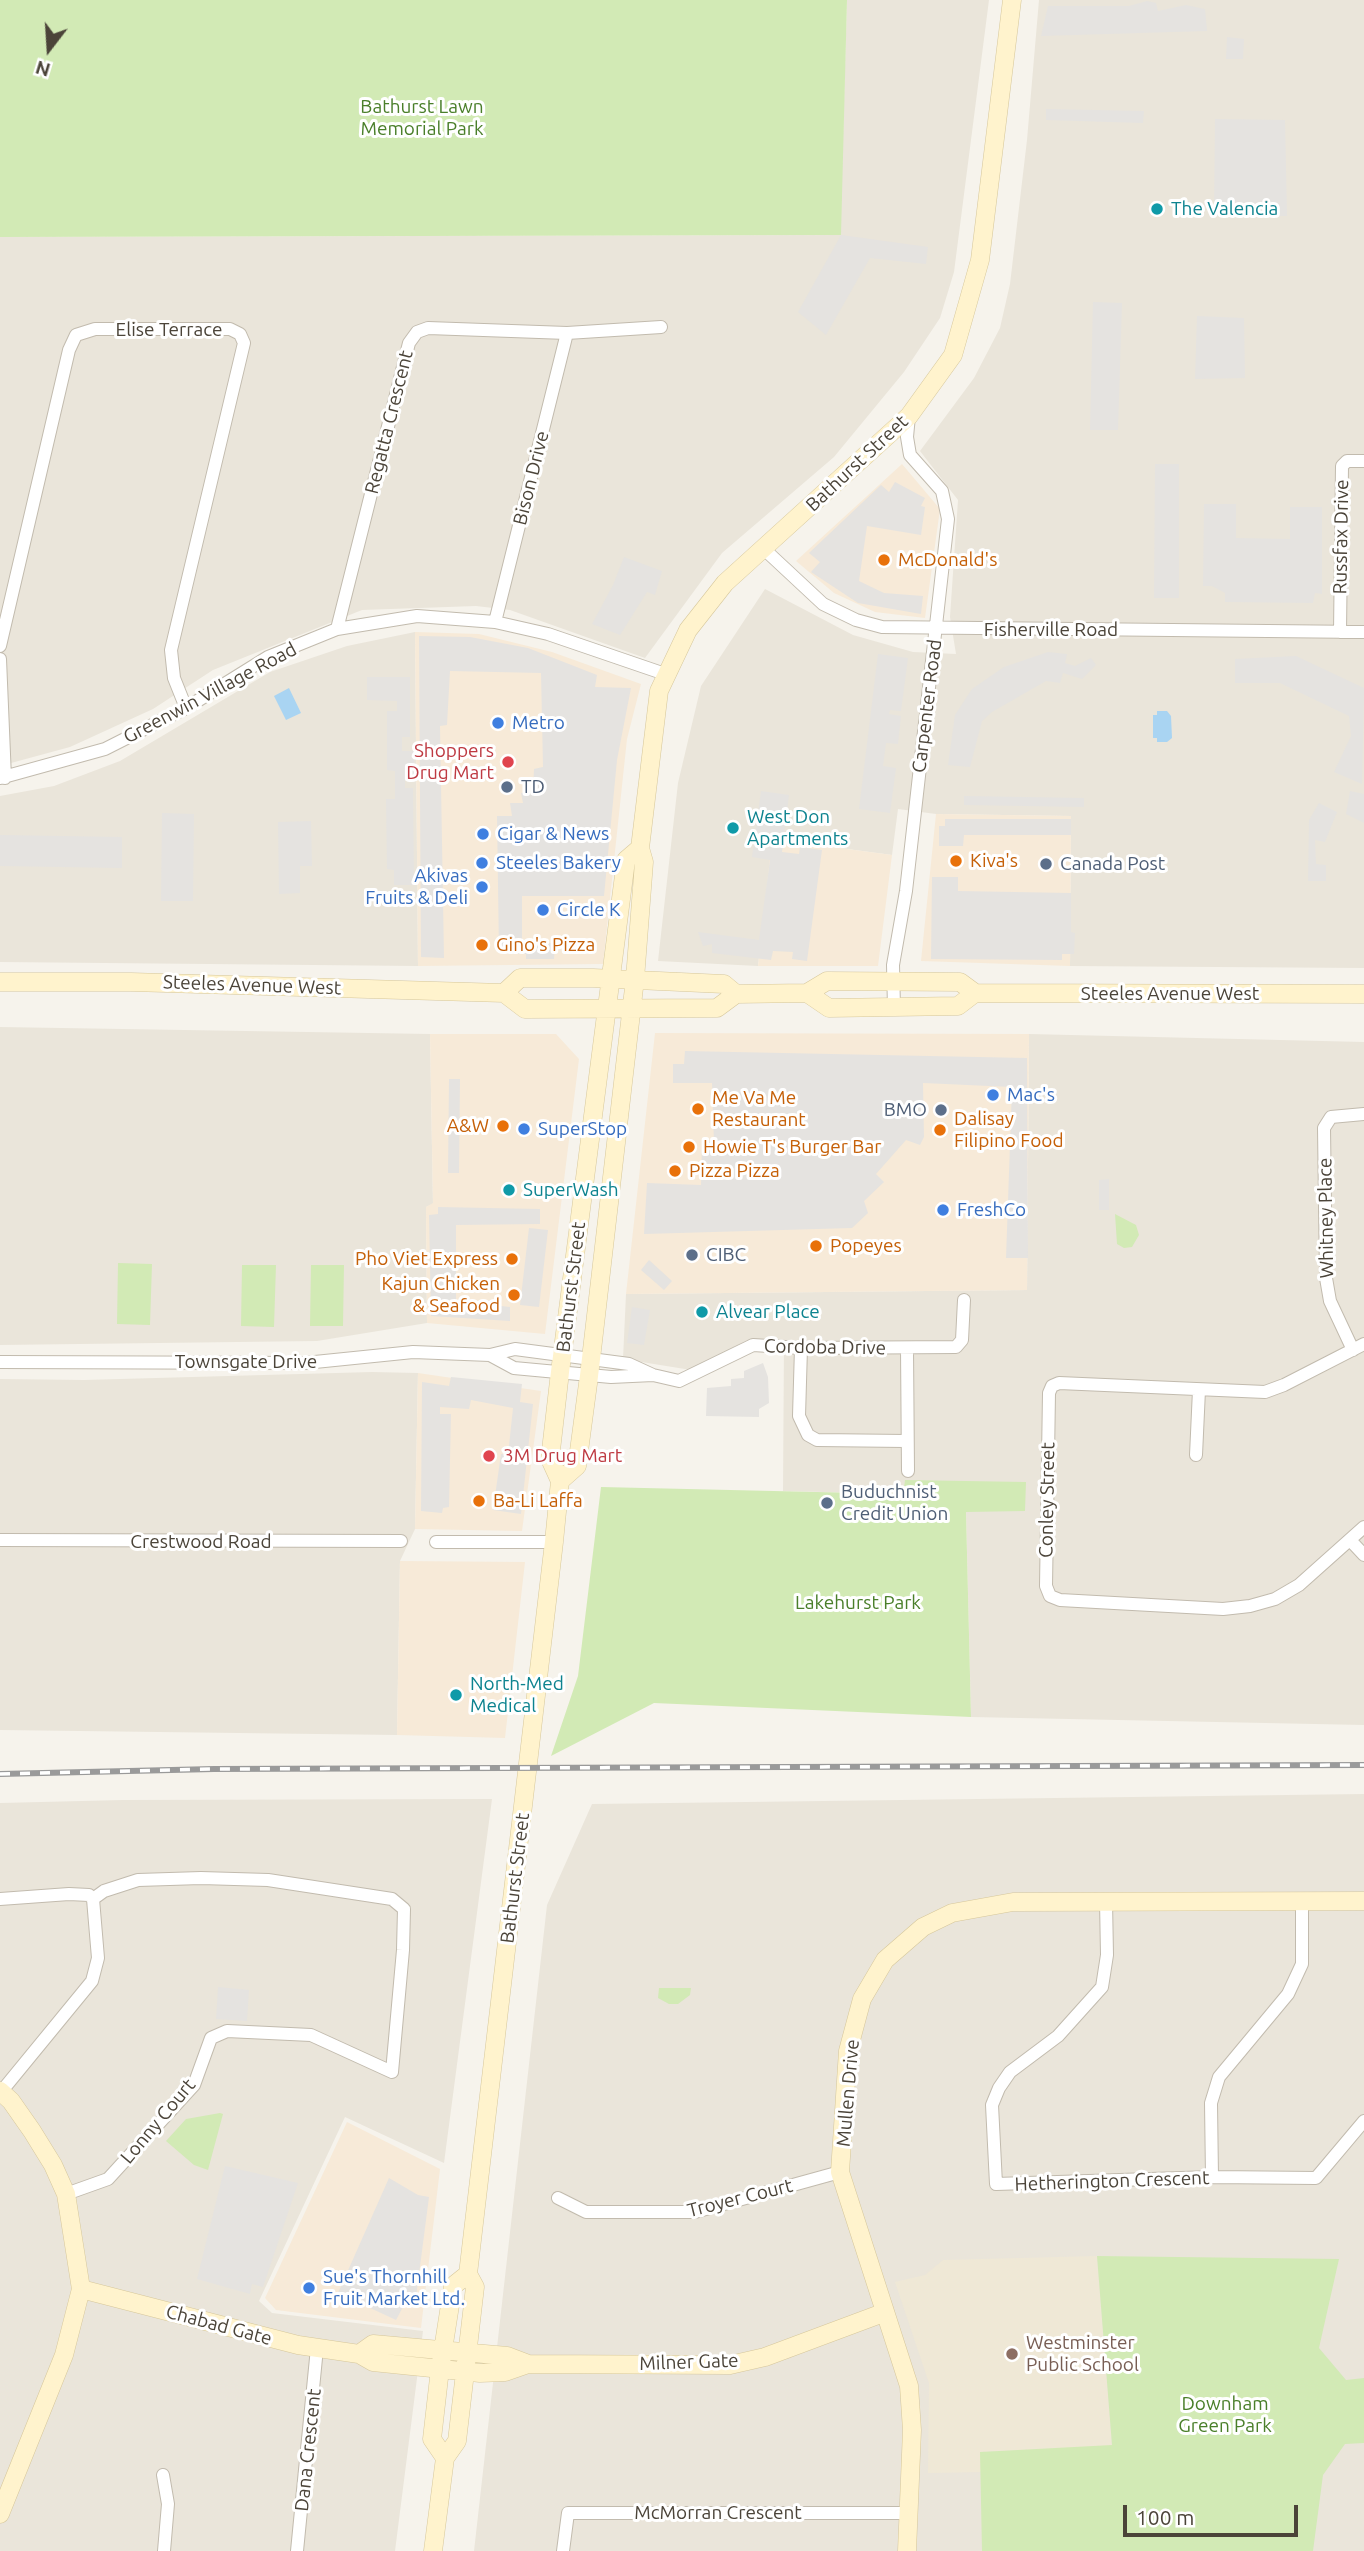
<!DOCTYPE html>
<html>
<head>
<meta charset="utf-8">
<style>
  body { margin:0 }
  #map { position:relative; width:1364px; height:2551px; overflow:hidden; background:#f6f3ec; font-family:Ubuntu,sans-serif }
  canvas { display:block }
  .north { position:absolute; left:14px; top:14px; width:70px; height:70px; -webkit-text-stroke:5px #fff; paint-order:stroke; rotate:197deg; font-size:19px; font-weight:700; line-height:28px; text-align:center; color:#4b4439 }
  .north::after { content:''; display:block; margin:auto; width:24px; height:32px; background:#4b4439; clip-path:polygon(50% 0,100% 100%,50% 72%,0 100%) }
  .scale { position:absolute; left:1123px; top:2505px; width:175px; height:32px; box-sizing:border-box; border:4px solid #4b4439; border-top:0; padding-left:9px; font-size:21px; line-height:24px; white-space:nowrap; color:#4b4439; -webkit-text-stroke:5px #fff; paint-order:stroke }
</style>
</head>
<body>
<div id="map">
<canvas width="1364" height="2551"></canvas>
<div class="north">N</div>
<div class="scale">100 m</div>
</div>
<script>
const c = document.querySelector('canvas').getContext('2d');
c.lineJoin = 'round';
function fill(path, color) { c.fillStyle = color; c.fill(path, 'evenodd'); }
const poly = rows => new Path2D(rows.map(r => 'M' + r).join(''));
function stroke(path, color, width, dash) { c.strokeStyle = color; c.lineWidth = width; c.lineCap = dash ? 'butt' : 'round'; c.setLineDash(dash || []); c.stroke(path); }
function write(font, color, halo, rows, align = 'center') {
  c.font = font + ' Ubuntu,sans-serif'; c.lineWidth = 6; c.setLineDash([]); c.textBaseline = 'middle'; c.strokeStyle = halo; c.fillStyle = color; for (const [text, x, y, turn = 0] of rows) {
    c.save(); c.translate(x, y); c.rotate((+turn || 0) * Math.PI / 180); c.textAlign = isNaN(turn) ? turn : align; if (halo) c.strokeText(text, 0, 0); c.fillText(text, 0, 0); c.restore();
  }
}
fill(poly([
  [847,0,989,0,954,272,940,318,904,372,834,457,722,553,645,658,510,610,476,606,362,610,213,670,153,709,70,747,0,766,0,237,840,235],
  [1039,0,1364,0,1364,968,1070,966,1071,816,936,814,898,809,892,855,773,839,758,966,658,961,678,783,701,686,765,589,853,635,913,652,956,654,950,617,958,500,920,451,974,378,1000,328,1010,284,1027,140],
  [415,632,418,966,0,962,0,796,54,786,120,761,270,672,347,646],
  [0,1027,430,1034,433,1204,426,1207,427,1323,317,1341,0,1345],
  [1029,1034,1364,1042,1364,1725,971,1717,966,1511,1025,1511,905,1481,904,1494,783,1491,784,1341,747,1340,691,1370,623,1359,626,1294,1027,1290],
  [372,1372,418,1373,415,1529,400,1561,397,1735,0,1730,0,1379,84,1380],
  [1364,1794,1364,2551,474,2551,547,1905,592,1804],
  [492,1799,444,2163,345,2117,259,2301,272,2313,423,2331,395,2551,0,2551,0,1803,123,1800]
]), '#eae5da');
fill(poly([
  [902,464,940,509,925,618,875,612,834,593,796,561],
  [415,632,479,634,552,652,641,684,627,739,603,964,418,966],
  [936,814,1071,816,1070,966,921,961],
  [772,839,892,855,878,966,758,966],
  [655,1033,1029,1034,1027,1290,626,1294],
  [430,1034,556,1034,579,1059,545,1334,427,1323,426,1207,433,1203],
  [418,1373,541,1391,522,1531,415,1529],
  [400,1561,525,1562,505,1738,397,1735],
  [347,2122,440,2169,421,2328,276,2310,265,2298]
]), '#f7ead8');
fill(poly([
  [1097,2256,1112,2446,981,2452,981,2472,928,2473,929,2383,895,2282,925,2275,943,2260]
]), '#efe8d6');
fill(poly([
  [0,0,847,0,841,235,0,237],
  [1115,1214,1136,1225,1139,1235,1132,1247,1124,1248,1117,1244],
  [118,1263,152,1264,150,1325,117,1324],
  [242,1265,276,1265,274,1327,241,1326],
  [311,1265,344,1265,343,1326,310,1326],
  [905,1480,1026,1482,1025,1511,966,1512,971,1717,654,1703,551,1756,578,1676,601,1487,903,1494],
  [659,1988,691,1988,690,1995,678,2004,669,2004,658,1998],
  [220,2113,223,2114,208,2170,194,2165,166,2141,186,2119],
  [1097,2256,1339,2259,1319,2348,1346,2380,1364,2378,1364,2443,1345,2444,1323,2475,1313,2551,982,2551,980,2452,1112,2445]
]), '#d2eab5');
fill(poly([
  [1147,1,1156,3,1158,11,1186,5,1205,9,1207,31,1041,36,1048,6,1129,6],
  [1227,37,1244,39,1243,59,1226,59],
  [1046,109,1144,111,1143,123,1046,120],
  [1215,119,1285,120,1287,216,1214,216],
  [841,235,928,247,926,264,870,258,826,335,798,312],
  [1093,302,1122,303,1118,430,1090,430],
  [1197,316,1244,318,1245,378,1195,379],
  [1155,464,1179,464,1179,598,1154,598],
  [895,482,925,498,921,506,925,507,921,535,867,526,859,581,884,593,923,596,921,614,858,603,811,572,820,562,809,553,881,485,889,492],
  [1204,504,1236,504,1236,538,1290,539,1290,507,1322,507,1322,594,1315,593,1313,603,1225,602,1225,593,1212,586,1203,586],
  [624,557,662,571,655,595,647,592,620,635,592,624,613,585],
  [419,636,470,637,528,648,597,675,595,687,631,688,617,760,604,896,522,896,522,943,555,943,554,959,526,959,526,954,499,953,497,816,512,816,510,803,523,803,521,793,533,791,534,769,543,767,541,673,450,671,447,725,440,726,444,958,421,957],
  [1048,652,1067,654,1065,663,1075,666,1091,658,1096,665,1082,679,1063,673,1060,683,1046,681,992,712,982,721,970,767,948,765,955,715,972,689,1004,667],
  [878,654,908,658,901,711,890,710,889,714,901,716,898,744,886,743,883,766,896,768,890,813,859,809],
  [1296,656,1364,688,1362,784,1334,772,1351,736,1349,716,1280,683,1235,683,1235,659],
  [367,677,410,677,410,737,402,737,402,751,414,751,414,774,405,775,405,788,413,788,414,885,394,885,394,870,387,869,386,799,395,799,395,771,387,770,387,711,397,711,397,701,367,700],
  [761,791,789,795,782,852,799,854,800,847,822,850,807,961,792,959,793,952,773,951,771,960,712,953,712,944,703,946,698,932,759,940,770,860,752,857],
  [1350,791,1364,794,1364,823,1346,814],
  [964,796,1084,798,1084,807,964,805],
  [1319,803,1337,812,1325,842,1315,840,1316,864,1326,865,1326,881,1308,881,1309,820],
  [162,813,194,814,193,901,161,901],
  [945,819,1071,819,1071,835,964,835,963,846,939,846,939,826,945,826],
  [311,821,312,866,300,866,300,893,279,894,278,822],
  [0,835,122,837,122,868,0,866],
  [932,877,958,877,958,891,1071,893,1071,932,1075,933,1074,954,1062,954,1062,960,931,959],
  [685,1051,1027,1058,1028,1258,1006,1258,1012,1087,923,1083,924,1137,920,1145,906,1140,876,1174,884,1182,864,1201,868,1213,852,1228,644,1234,647,1183,701,1185,702,1143,714,1143,712,1083,673,1083,673,1064,684,1064],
  [449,1079,460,1079,459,1173,448,1173],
  [1109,1179,1109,1210,1099,1210,1099,1180],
  [438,1207,540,1209,540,1224,456,1225,456,1301,510,1307,510,1321,431,1316,429,1215,438,1214],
  [529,1228,548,1230,539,1307,520,1305],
  [649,1260,672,1281,664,1290,641,1270],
  [632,1307,650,1310,644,1345,627,1343],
  [763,1363,768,1377,769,1403,759,1409,759,1417,706,1416,707,1388,731,1386,731,1379,744,1378,744,1371],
  [451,1377,522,1384,520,1402,533,1404,521,1514,493,1510,501,1454,508,1455,513,1408,471,1400,469,1409,440,1407,440,1414,451,1414,449,1507,443,1508,442,1513,421,1511,422,1382,449,1386],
  [218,1987,249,1990,247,2021,216,2019],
  [225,2166,298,2183,263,2287,252,2284,250,2294,197,2279],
  [389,2178,418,2195,429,2197,415,2305,405,2303,396,2320,338,2293]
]), '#e5e3e0');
fill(poly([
  [289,688,301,713,286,720,274,696],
  [1157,711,1167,711,1171,716,1172,738,1167,742,1157,742,1157,738,1153,738,1153,715,1157,715]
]), '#a9d4f2');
const street = poly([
  [764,549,823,604,856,620,882,627,1364,632],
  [495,622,567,333],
  [337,629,409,343,417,332,428,328,567,333,661,327],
  [1340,632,1342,466,1347,461,1364,461],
  [0,646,69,350,76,335,95,329,230,329,240,334,244,343,171,650,174,678,186,708],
  [0,659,5,778],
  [0,778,105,749,186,708,268,657,337,629,417,616,495,622,548,634,665,674],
  [894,1008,893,965,906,891,948,519,942,491,910,455,907,437,909,416],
  [1364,1344,1284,1385,1265,1392,1059,1383,1052,1386,1049,1393,1046,1586,1050,1596,1060,1600,1223,1609,1250,1606,1275,1599,1299,1585,1364,1527],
  [801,1348,799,1416,808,1435,817,1440,906,1441],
  [907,1349,908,1471],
  [1353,1350,1330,1301,1326,1278,1324,1128,1331,1117,1364,1114],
  [490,1355,514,1368,611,1377,653,1375],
  [0,1362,305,1363,413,1352,490,1355,515,1349,629,1364,653,1375,679,1381,753,1345,801,1348,956,1347,962,1340,964,1300],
  [1196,1455,1199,1390],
  [0,1540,401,1541],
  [1350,1540,1364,1555],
  [436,1542,554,1542],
  [0,1899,69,1894,89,1895,93,1899,98,1958,92,1981,1,2092],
  [1106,1901,1107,1955,1102,1987,1058,2036,1010,2072,999,2088,992,2105,996,2184,1212,2177,1316,2178,1364,2121],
  [1212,2177,1211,2103,1219,2077,1288,1994,1302,1964,1302,1901],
  [66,2194,108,2179,194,2085,211,2038,227,2031,311,2035,392,2072,403,1950,404,1909,392,1899,268,1880,201,1878,138,1880,104,1891,93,1899],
  [558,2198,586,2212,695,2212,840,2172],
  [163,2475,168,2504,164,2551],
  [297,2551,317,2348],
  [563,2551,568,2513,906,2513]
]);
const secondary = poly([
  [0,982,131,982,504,993,525,1009,717,1008,736,994],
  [504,993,520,978,593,978,724,984,736,994,807,993,827,981,960,982,975,993],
  [807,993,829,1008,958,1006,975,993,1364,994],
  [560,1481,577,1466,589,1376,635,979,644,862,640,848,659,691,688,630,725,583,909,416,953,355,980,260,1012,0],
  [0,2091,11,2101,32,2131,53,2165,66,2194,81,2289,64,2355,0,2514],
  [81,2289,298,2345,359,2354,373,2362,480,2373,505,2372,528,2364],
  [359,2354,373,2344,507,2356,528,2364,730,2365,765,2357,883,2313],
  [445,2458,432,2439,440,2369,453,2286,468,2274],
  [433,2551,445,2458,457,2441,475,2287,468,2274,554,1542,560,1481,550,1459,560,1372,626,860,640,848],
  [907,2551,912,2430,909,2386,840,2172,848,2051,862,1999,885,1960,923,1927,952,1913,1013,1902,1364,1901]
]);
stroke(street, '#c2bbae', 14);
stroke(secondary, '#d6c79b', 19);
stroke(street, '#fff', 12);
stroke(secondary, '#fff3cd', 18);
const rail = poly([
  [0,1774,214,1769,1364,1765]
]);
stroke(rail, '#9a9a9a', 6);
stroke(rail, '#fff', 3.5, [10]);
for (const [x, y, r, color] of [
  [1157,209,7,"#0f9aa8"],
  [884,560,7,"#e8710a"],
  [498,723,7,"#3f7fe0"],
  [508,762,7,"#e0444e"],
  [507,787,7,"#5c6f8a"],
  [733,828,7,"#0f9aa8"],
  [483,834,7,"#3f7fe0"],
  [956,861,7,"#e8710a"],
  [482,863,7,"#3f7fe0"],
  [1046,864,7,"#5c6f8a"],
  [482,887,7,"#3f7fe0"],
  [543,910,7,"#3f7fe0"],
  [482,945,7,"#e8710a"],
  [993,1095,7,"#3f7fe0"],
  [698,1109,7,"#e8710a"],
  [941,1110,7,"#5c6f8a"],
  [503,1126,7,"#e8710a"],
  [524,1129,7,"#3f7fe0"],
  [940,1130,7,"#e8710a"],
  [689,1147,7,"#e8710a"],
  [675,1171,7,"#e8710a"],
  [509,1190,7,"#0f9aa8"],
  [943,1210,7,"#3f7fe0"],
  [816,1246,7,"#e8710a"],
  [692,1255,7,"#5c6f8a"],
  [512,1259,7,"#e8710a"],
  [514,1295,7,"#e8710a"],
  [702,1312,7,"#0f9aa8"],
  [489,1456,7,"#e0444e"],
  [479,1501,7,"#e8710a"],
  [827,1503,7,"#5c6f8a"],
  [456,1695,7,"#0f9aa8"],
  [309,2288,7,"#3f7fe0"],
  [1012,2354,7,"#8d6e63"]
]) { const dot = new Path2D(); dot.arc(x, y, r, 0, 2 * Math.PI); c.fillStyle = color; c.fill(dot); stroke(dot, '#fff', 2.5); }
write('19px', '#4a7f2a', '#fff', [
  ["Bathurst Lawn",422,107],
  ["Memorial Park",422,129],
  ["Lakehurst Park",858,1603],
  ["Downham",1225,2404],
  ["Green Park",1225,2426]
]);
write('19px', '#0d838f', '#fff', [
  ["The Valencia",1171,209],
  ["West Don",747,817],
  ["Apartments",747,839],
  ["SuperWash",523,1190],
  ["Alvear Place",716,1312],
  ["North-Med",470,1684],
  ["Medical",470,1706]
], 'left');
write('19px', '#4b4439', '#fff', [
  ["Elise Terrace",169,330],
  ["Regatta Crescent",389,422,-76],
  ["Bathurst Street",857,463,-43],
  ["Bison Drive",531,478,-76],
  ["Russfax Drive",1341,537,-89],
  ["Fisherville Road",1051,630],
  ["Greenwin Village Road",210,693,-28],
  ["Carpenter Road",927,706,-83],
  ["Steeles Avenue West",252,985,2],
  ["Steeles Avenue West",1170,994],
  ["Whitney Place",1326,1218,-91],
  ["Bathurst Street",571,1287,-83],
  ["Cordoba Drive",825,1347,1],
  ["Townsgate Drive",246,1362],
  ["Conley Street",1047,1500,-89],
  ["Crestwood Road",201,1542],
  ["Bathurst Street",515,1878,-83],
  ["Mullen Drive",848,2093,-85],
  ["Lonny Court",158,2121,-50],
  ["Hetherington Crescent",1112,2181,-2],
  ["Troyer Court",740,2198,-14],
  ["Chabad Gate",219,2325,15],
  ["Milner Gate",689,2362,-2],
  ["Dana Crescent",308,2450,-84],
  ["McMorran Crescent",718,2513]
]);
write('19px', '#c56008', '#fff', [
  ["McDonald's",898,560],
  ["Kiva's",970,861],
  ["Gino's Pizza",496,945],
  ["Me Va Me",712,1098],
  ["Restaurant",712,1120],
  ["Dalisay",954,1119],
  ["Filipino Food",954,1141],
  ["A&W",489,1126,"right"],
  ["Howie T's Burger Bar",703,1147],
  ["Pizza Pizza",689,1171],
  ["Popeyes",830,1246],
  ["Pho Viet Express",498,1259,"right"],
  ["Kajun Chicken",500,1284,"right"],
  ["& Seafood",500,1306,"right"],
  ["Ba-Li Laffa",493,1501]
], 'left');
write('19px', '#366cbe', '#fff', [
  ["Metro",512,723],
  ["Cigar & News",497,834],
  ["Steeles Bakery",496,863],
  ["Akivas",468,876,"right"],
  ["Fruits & Deli",468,898,"right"],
  ["Circle K",557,910],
  ["Mac's",1007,1095],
  ["SuperStop",538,1129],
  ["FreshCo",957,1210],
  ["Sue's Thornhill",323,2277],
  ["Fruit Market Ltd.",323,2299]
], 'left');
write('19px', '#be3a42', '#fff', [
  ["Shoppers",494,751],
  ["Drug Mart",494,773],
  ["3M Drug Mart",503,1456,"left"]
], 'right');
write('19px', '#4e5e75', '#fff', [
  ["TD",521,787],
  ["Canada Post",1060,864],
  ["BMO",927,1110,"right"],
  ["CIBC",706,1255],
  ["Buduchnist",841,1492],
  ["Credit Union",841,1514]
], 'left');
write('19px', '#785e54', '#fff', [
  ["Westminster",1026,2343],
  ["Public School",1026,2365]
], 'left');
</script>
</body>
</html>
